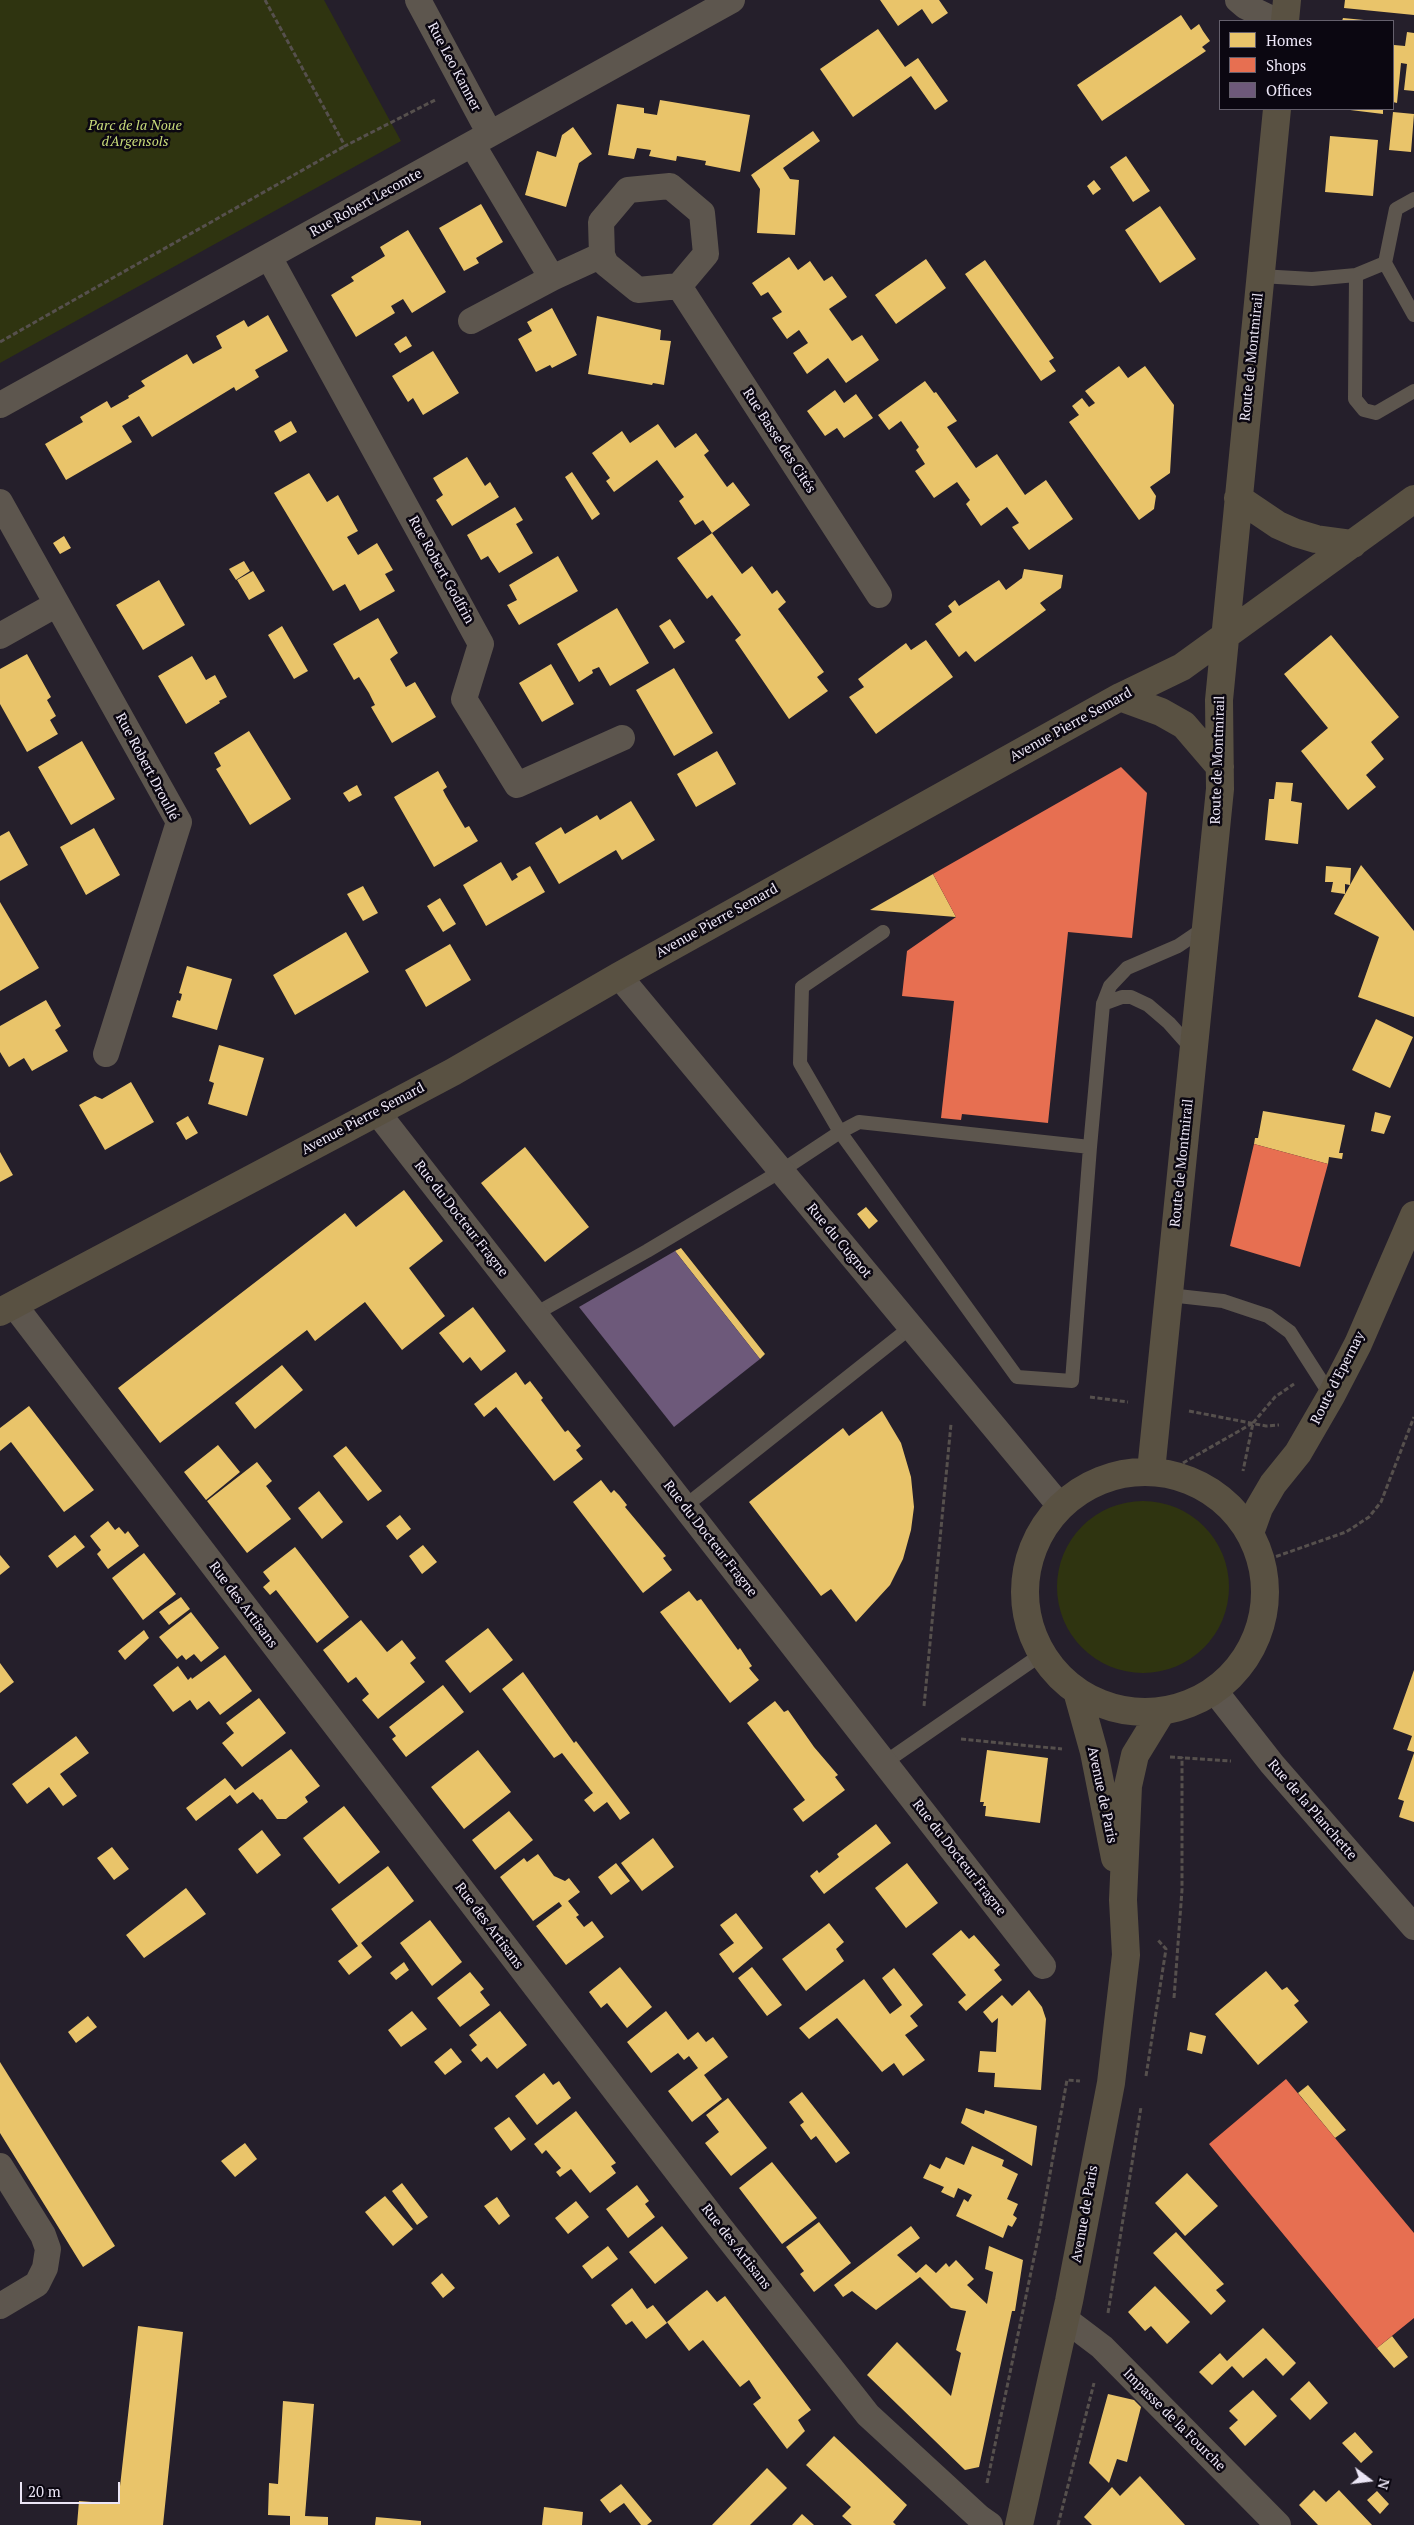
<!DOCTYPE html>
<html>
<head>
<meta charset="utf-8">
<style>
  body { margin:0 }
  #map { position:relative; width:1414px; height:2525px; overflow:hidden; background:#251f2b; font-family:"PT Serif",serif }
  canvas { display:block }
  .legend { position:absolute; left:1219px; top:20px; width:175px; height:90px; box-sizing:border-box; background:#0b0711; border:1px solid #65606d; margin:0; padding:6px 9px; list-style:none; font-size:15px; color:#ece6f6 }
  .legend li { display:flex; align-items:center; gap:10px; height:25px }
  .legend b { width:25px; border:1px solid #65606d }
  .north { position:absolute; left:1344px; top:2455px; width:50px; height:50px; -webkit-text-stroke:4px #0b0711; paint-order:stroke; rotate:105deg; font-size:14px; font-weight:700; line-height:20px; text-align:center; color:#ece6f6 }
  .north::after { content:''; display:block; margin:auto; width:18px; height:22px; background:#ece6f6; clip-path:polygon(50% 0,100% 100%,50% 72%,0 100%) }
  .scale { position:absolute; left:20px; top:2482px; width:100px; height:22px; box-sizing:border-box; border:2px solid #ece6f6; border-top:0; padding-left:6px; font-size:15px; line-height:18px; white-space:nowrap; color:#ece6f6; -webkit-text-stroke:4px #0b0711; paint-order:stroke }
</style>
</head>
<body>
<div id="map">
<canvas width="1414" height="2525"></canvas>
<ul class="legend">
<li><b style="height:14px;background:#e9c46a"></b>Homes</li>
<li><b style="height:14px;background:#e76f51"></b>Shops</li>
<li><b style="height:14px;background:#6d597a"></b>Offices</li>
</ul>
<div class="north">N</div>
<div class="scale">20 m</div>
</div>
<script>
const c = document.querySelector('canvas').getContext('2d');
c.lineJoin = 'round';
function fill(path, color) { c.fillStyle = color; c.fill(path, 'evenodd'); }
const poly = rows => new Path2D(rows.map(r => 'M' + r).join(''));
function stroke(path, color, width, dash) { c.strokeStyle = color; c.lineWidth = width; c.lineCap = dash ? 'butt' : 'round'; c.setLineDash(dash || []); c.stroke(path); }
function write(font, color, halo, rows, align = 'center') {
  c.font = font + ' "PT Serif",serif'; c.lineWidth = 5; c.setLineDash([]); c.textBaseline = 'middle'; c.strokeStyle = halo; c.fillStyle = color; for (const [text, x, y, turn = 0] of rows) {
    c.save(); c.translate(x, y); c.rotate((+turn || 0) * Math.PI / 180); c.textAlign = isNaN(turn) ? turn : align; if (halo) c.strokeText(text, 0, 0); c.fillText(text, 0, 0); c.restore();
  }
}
fill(poly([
  [0,0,324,0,401,141,0,363],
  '1057 1587a86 86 0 1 1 172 0a86 86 0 1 1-172 0Z'
]), '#2f3410');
fill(poly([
  [880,0,939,0,948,13,932,24,922,9,898,26],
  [1345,0,1414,0,1414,15,1344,8],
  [1181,15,1191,30,1199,24,1203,31,1210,41,1202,47,1206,51,1102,121,1077,85],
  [1343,18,1364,20,1364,21,1342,21],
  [878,29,905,67,918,58,948,101,935,110,911,76,853,117,820,69],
  [1407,32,1414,33,1414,91,1404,90,1407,64,1401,63,1397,103,1393,102,1394,45,1405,46],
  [660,100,750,115,740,172,705,165,706,161,677,156,676,161,649,156,651,150,637,148,634,159,608,155,617,104,644,108,644,113,657,115],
  [1342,109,1383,109,1383,114],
  [1393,112,1414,114,1411,152,1389,150],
  [573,127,592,154,579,163,566,207,525,195,537,151,556,157,562,135],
  [813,131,820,141,783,168,790,179,799,180,795,235,757,233,760,189,751,175],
  [1330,136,1378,140,1373,196,1325,192],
  [1126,156,1150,191,1133,202,1110,167],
  [1094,180,1101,189,1093,195,1087,186],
  [481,204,503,242,476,258,479,263,464,271,439,228],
  [1160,206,1196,259,1160,283,1125,230],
  [408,230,446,292,412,313,403,299,391,306,395,313,356,337,331,295,354,281,351,277,385,256,380,247],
  [789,257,798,270,810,261,824,281,832,276,847,297,829,309,852,341,862,335,879,360,846,383,828,358,807,374,793,353,808,343,799,330,787,339,772,318,782,312,768,292,761,296,752,283],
  [926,259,946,288,896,324,875,295],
  [985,260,1054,358,1049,361,1056,371,1041,381,965,274],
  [552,308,577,355,552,368,550,365,536,372,518,339,532,331,527,322],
  [268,315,288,351,255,370,259,377,236,391,234,387,152,437,139,416,122,426,132,442,66,480,45,444,83,422,80,417,107,401,111,408,129,398,128,396,145,386,141,381,187,354,193,364,222,348,216,336,244,320,248,327],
  [597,316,661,330,660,340,671,341,664,385,653,383,652,385,588,374],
  [406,336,412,346,400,353,394,344],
  [433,351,459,393,423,415,413,398,408,402,392,376],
  [1119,366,1128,378,1145,366,1174,405,1170,473,1150,487,1156,496,1154,509,1139,520,1069,422,1079,415,1072,406,1082,398,1089,407,1095,403,1085,391],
  [925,381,934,393,936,392,957,421,947,427,976,468,997,454,1025,495,1046,480,1073,519,1029,550,1012,527,1019,523,1007,507,981,526,966,504,970,500,957,482,934,498,915,471,925,464,916,450,919,447,901,421,889,430,878,415],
  [835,390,844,403,856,394,873,418,844,438,837,428,825,436,807,411],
  [291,421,297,432,280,442,274,431],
  [658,424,675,448,696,433,709,451,704,455,727,487,733,482,750,505,712,533,703,520,695,525,679,501,684,497,657,460,614,492,606,481,610,478,592,453,622,431,630,443],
  [467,457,485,486,490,482,499,497,452,526,436,500,443,495,433,478],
  [572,472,600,514,592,520,565,477],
  [309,473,327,502,338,495,358,531,347,537,358,555,377,543,393,570,385,574,395,591,360,611,345,584,333,591,274,493],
  [515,507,523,520,516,524,533,553,499,573,488,556,481,560,467,535],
  [712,533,742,574,752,566,772,594,777,590,786,602,778,609,824,672,817,677,828,691,789,719,735,640,741,635,712,595,707,599,677,558],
  [64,536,71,548,60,554,53,543],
  [558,556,578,591,519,625,507,605,517,600,509,585],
  [244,561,250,571,236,580,229,569],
  [1024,569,1063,575,1061,588,1040,603,1046,610,975,662,966,651,959,657,935,624,952,612,948,606,955,600,959,606,999,580,1006,590,1022,578],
  [253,571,265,591,249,600,237,580],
  [159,580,185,625,143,650,116,605],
  [617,608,649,663,610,686,599,667,592,670,593,673,579,682,557,644],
  [378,618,398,653,390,659,406,687,415,682,436,717,392,743,371,707,375,705,369,693,359,677,354,680,333,644],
  [670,619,685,642,674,649,659,626],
  [282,626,308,671,294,679,268,635],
  [1331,635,1399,717,1371,742,1384,759,1366,775,1376,787,1348,810,1301,751,1328,728,1284,674],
  [926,640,953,677,876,734,849,697,864,687,858,679,906,643,911,650],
  [27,654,51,697,47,700,56,716,50,720,58,734,27,752,0,704,0,669],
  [192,656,206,680,215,675,227,697,219,701,220,703,186,724,158,676],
  [551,664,574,704,542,722,519,683],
  [674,668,713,733,674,756,636,690],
  [249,731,291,799,250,825,216,769,221,766,214,753],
  [82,741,115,799,71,825,38,767],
  [717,751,736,784,696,807,677,774],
  [438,771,447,787,443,790,446,796,465,828,469,826,478,841,434,867,394,797],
  [1276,782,1293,783,1291,801,1302,803,1298,844,1265,840,1269,799,1274,799],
  [357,785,362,795,349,802,343,793],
  [631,801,655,840,622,860,616,850,559,884,535,843,561,827,565,834,597,815,600,820],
  [94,828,120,875,86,895,60,847],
  [9,831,28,865,0,881,0,836],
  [501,862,512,881,518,877,516,874,530,866,545,892,486,926,463,885],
  [1361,865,1414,931,1414,1017,1358,997,1379,937,1334,914],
  [1326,866,1351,868,1350,885,1345,884,1345,894,1331,892,1333,882,1325,882],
  [933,874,956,917,870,910],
  [363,886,378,913,363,921,347,894],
  [440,898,456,924,443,932,427,906],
  [0,902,39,968,0,991],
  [346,932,369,972,295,1015,273,975],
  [450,944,471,980,426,1007,405,970],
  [187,966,232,979,217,1030,172,1017,177,1000,180,1001,181,998,182,994,179,993],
  [46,1000,61,1026,55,1030,68,1051,32,1071,24,1058,9,1067,0,1052,0,1026],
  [1376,1019,1413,1037,1390,1088,1352,1070],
  [219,1045,264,1058,247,1116,208,1104,214,1083,209,1081],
  [131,1082,154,1122,105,1150,79,1105,95,1096,102,1099],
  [1263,1111,1345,1125,1339,1153,1343,1153,1342,1159,1329,1157,1328,1164,1254,1144,1255,1138,1258,1138],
  [1375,1112,1391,1116,1384,1134,1371,1131],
  [188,1116,198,1133,186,1140,176,1123],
  [525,1147,589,1227,545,1262,481,1183],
  [0,1152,13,1175,0,1182],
  [404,1190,443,1241,409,1268,445,1316,402,1350,365,1302,315,1341,307,1330,160,1443,118,1388,345,1213,356,1227],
  [866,1207,878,1221,869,1229,857,1214],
  [681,1248,765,1354,760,1359,675,1251],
  [473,1307,506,1351,481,1371,470,1357,463,1363,439,1333],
  [282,1365,303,1390,255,1429,235,1403],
  [516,1372,525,1385,530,1381,543,1398,541,1400,565,1432,568,1430,581,1446,576,1450,583,1459,554,1481,496,1407,484,1417,474,1404],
  [29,1406,94,1490,64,1512,11,1442,0,1451,0,1428],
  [882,1411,901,1443,911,1477,914,1507,911,1530,903,1559,890,1585,856,1622,831,1589,821,1596,749,1502,843,1428,849,1436],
  [218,1445,240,1472,206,1500,184,1472],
  [346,1446,382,1491,368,1501,333,1456],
  [257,1462,272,1481,266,1486,291,1519,247,1553,207,1501],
  [601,1480,611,1493,614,1490,619,1495,627,1505,625,1507,666,1556,663,1558,672,1570,643,1593,573,1502],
  [319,1491,343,1522,322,1539,298,1508],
  [400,1515,411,1529,397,1540,386,1526],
  [108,1521,115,1530,119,1527,125,1534,128,1531,139,1546,108,1569,97,1554,101,1550,90,1536],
  [75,1535,85,1547,57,1568,48,1556],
  [423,1545,437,1562,422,1574,409,1556],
  [295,1547,349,1617,317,1643,276,1590,270,1595,263,1587,270,1581,263,1572],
  [144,1553,176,1594,143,1620,112,1578],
  [0,1555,10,1567,0,1575],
  [689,1591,697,1601,701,1599,738,1650,740,1648,752,1666,749,1668,759,1680,730,1703,660,1612],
  [181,1597,190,1609,169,1625,159,1612],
  [191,1612,219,1648,201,1662,194,1654,186,1660,182,1655,177,1659,159,1637],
  [361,1620,387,1652,402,1640,416,1658,410,1663,425,1682,378,1719,362,1700,369,1694,356,1677,348,1683,323,1650],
  [488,1628,513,1660,470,1693,445,1661],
  [144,1630,149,1638,125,1660,118,1651],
  [225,1655,252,1691,220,1715,209,1701,197,1710,190,1700,173,1712,153,1685,178,1666,188,1680,191,1677,192,1679],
  [0,1663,14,1682,0,1693],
  [1414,1670,1414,1752,1407,1750,1412,1736,1393,1729],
  [523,1672,574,1743,576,1741,630,1813,620,1820,607,1802,594,1812,584,1800,593,1793,562,1753,554,1758,502,1689],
  [443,1685,464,1712,406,1757,392,1739,396,1736,389,1727],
  [259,1698,286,1733,242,1767,222,1743,234,1733,226,1723],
  [775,1701,784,1712,788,1710,814,1747,838,1775,835,1777,845,1790,803,1822,793,1809,805,1800,747,1723],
  [76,1736,89,1753,60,1774,77,1796,63,1806,49,1787,27,1804,12,1784],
  [291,1749,320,1786,305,1797,308,1802,286,1819,277,1819,262,1799,260,1800,253,1792,237,1804,230,1795,196,1821,186,1808,225,1778,235,1790],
  [478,1750,511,1792,464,1829,431,1787],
  [987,1750,1048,1758,1040,1823,985,1816,986,1806,983,1806,984,1802,980,1802],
  [1414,1753,1414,1822,1399,1817,1404,1801,1398,1799],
  [344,1806,380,1852,339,1884,303,1838],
  [509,1811,533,1840,495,1870,472,1840],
  [876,1824,891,1843,824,1894,810,1876,817,1870,819,1873,839,1857,837,1854],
  [262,1830,281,1855,257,1874,238,1849],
  [653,1838,674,1867,642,1891,621,1863],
  [112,1847,129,1869,114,1880,97,1858],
  [538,1854,554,1876,565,1881,569,1878,580,1892,568,1901,579,1915,576,1917,584,1927,592,1921,604,1937,566,1965,536,1926,562,1906,559,1902,533,1921,500,1877,524,1858,527,1862],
  [616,1863,630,1881,611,1895,598,1877],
  [907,1863,938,1903,906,1928,875,1888],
  [388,1866,414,1901,361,1943,372,1957,349,1975,338,1961,358,1946,331,1909],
  [186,1888,206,1914,144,1958,126,1935],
  [736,1913,763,1948,733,1973,719,1954,734,1943,720,1925],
  [430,1920,462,1962,432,1986,400,1943],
  [829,1923,844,1942,836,1949,844,1961,806,1991,782,1959],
  [961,1930,969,1939,974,1935,1000,1965,994,1970,1002,1980,966,2011,958,2002,966,1995,932,1954],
  [404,1962,409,1970,396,1980,390,1973],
  [620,1967,652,2007,627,2028,607,2003,601,2008,589,1992],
  [752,1967,782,2005,767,2016,738,1978],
  [894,1968,923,2005,910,2016,918,2026,905,2035,925,2060,903,2076,894,2063,882,2072,837,2018,809,2039,799,2028,864,1979,890,2014,902,2005,882,1978],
  [1266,1971,1282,1990,1287,1987,1299,2001,1294,2005,1308,2022,1258,2065,1215,2014],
  [470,1972,484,1989,480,1992,490,2005,460,2027,437,1998],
  [1029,1990,1042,2007,1046,2019,1041,2090,994,2087,995,2073,978,2072,980,2051,996,2052,998,2018,992,2023,983,2012,1002,1995,1012,2006],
  [412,2011,427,2029,401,2047,388,2030],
  [500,2011,527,2045,497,2069,487,2057,481,2062,471,2050,477,2045,469,2035],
  [666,2011,688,2040,698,2032,706,2042,713,2037,728,2057,704,2075,722,2099,692,2122,668,2091,698,2068,689,2056,684,2060,678,2053,651,2073,627,2042],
  [88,2016,97,2027,76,2043,68,2032],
  [1190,2032,1206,2036,1202,2054,1187,2050],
  [451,2048,462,2062,445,2075,434,2062],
  [0,2062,115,2246,83,2267,0,2133],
  [544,2073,553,2085,559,2081,571,2098,537,2125,515,2096],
  [1308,2085,1346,2130,1335,2138,1298,2093],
  [802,2092,850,2153,836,2163,816,2136,811,2140,800,2125,804,2122,789,2102],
  [728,2098,767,2148,731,2176,705,2143,719,2132,706,2115],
  [966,2108,984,2114,985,2110,1037,2126,1032,2166,961,2123],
  [576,2111,616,2163,611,2166,616,2173,590,2193,571,2169,560,2177,556,2172,561,2168,546,2150,542,2154,534,2144],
  [509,2117,526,2139,511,2151,494,2128],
  [245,2143,257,2159,235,2177,221,2161],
  [972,2146,1004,2160,1002,2166,1018,2174,1007,2199,1018,2204,1013,2215,1017,2218,1012,2227,1008,2225,1003,2238,956,2216,964,2199,968,2202,972,2195,958,2188,954,2198,941,2192,944,2187,923,2178,930,2164,940,2169,946,2157,964,2165],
  [772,2162,817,2218,782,2244,739,2188],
  [1187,2173,1218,2206,1185,2236,1155,2203],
  [402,2183,428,2217,417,2225,392,2191],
  [637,2185,649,2201,645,2204,655,2217,628,2238,606,2209],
  [385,2196,413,2229,393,2246,365,2212],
  [497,2197,510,2216,499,2225,484,2206],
  [576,2201,589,2217,568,2234,555,2218],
  [819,2222,851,2263,814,2292,800,2274,804,2271,786,2247],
  [662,2226,688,2258,655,2284,629,2252],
  [911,2226,920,2238,897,2255,916,2273,926,2264,936,2273,946,2263,949,2267,956,2260,974,2279,967,2285,987,2304,993,2272,985,2269,989,2246,1023,2260,1015,2311,1012,2311,979,2467,965,2470,867,2375,897,2342,951,2396,961,2353,956,2350,966,2311,951,2308,920,2277,876,2310,852,2291,843,2297,834,2285],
  [1176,2232,1224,2284,1216,2290,1226,2301,1211,2315,1153,2253],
  [608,2246,618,2259,592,2279,582,2266],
  [442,2273,455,2288,443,2298,431,2283],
  [1155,2286,1190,2322,1167,2344,1151,2326,1145,2331,1128,2312],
  [632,2288,647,2309,653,2305,667,2323,646,2339,632,2321,626,2325,611,2305],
  [707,2290,717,2302,725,2296,811,2410,798,2420,805,2431,787,2449,753,2404,761,2398,749,2380,740,2387,703,2340,689,2351,667,2322],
  [138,2326,183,2332,163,2525,77,2525,79,2501,118,2504],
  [1263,2328,1296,2363,1283,2376,1266,2358,1243,2378,1232,2366,1212,2385,1199,2372,1220,2353,1227,2361],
  [1392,2336,1408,2357,1394,2368,1377,2348],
  [1309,2381,1328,2403,1310,2420,1290,2399],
  [1253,2390,1277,2416,1245,2446,1229,2428,1238,2420,1229,2411],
  [1108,2394,1134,2400,1141,2407,1127,2462,1117,2459,1109,2483,1089,2463],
  [283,2401,314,2404,305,2516,328,2517,328,2525,290,2525,290,2516,268,2515,269,2483,278,2484],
  [1355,2432,1373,2452,1361,2463,1342,2443],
  [834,2436,907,2505,893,2522,896,2525,852,2525,842,2516,851,2507,806,2465],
  [767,2468,787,2488,750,2525,712,2525],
  [1140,2476,1185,2525,1092,2525,1084,2517,1112,2487,1120,2496],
  [621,2484,652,2521,647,2525,641,2525,624,2503,610,2513,600,2500],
  [1314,2490,1326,2502,1339,2490,1372,2525,1318,2525,1299,2505],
  [1377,2491,1389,2504,1380,2514,1367,2500],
  [544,2507,583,2512,582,2525,542,2525],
  [802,2514,814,2525,792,2525],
  [376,2517,421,2521,421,2525,375,2525]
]), '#e9c46a');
fill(poly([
  [1121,767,1147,793,1132,938,1068,932,1048,1123,962,1114,961,1120,941,1118,954,1001,902,996,907,951,956,917,933,874],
  [1254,1144,1328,1164,1300,1267,1230,1246],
  [1286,2079,1414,2233,1414,2318,1377,2348,1209,2144]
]), '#e76f51');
fill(poly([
  [675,1251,760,1359,674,1427,579,1307]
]), '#6d597a');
stroke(poly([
  [265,0,345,146,437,99],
  [0,342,345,146],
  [1090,1397,1128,1402],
  [1189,1411,1266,1426,1279,1425],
  [1253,1423,1275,1397,1294,1384],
  [1183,1463,1253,1423,1243,1471],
  [1269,1559,1346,1532,1369,1517,1381,1502,1414,1417],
  [924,1706,951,1424],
  [961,1739,1062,1749],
  [1170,1757,1231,1761],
  [1174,1998,1182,1890,1182,1757],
  [1146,2076,1166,1949,1157,1939],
  [1108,2313,1141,2107],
  [987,2483,1040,2229,1067,2080,1080,2081],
  [1058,2525,1094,2383]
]), '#56504d', 3, [5, 2.5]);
stroke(poly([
  [1385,263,1414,315],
  [1356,275,1355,399,1364,410,1376,413,1414,391],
  [1260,276,1312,279,1356,275,1385,263,1396,209,1414,199],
  [1193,1050,1169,1023,1148,1005,1131,997,1122,997,1103,1004,1110,986,1127,968,1178,946,1206,927],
  [1090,1147,1103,1004],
  [1169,1295,1223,1301,1268,1316,1290,1332,1331,1396],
  [535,1314,647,1251,781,1171,840,1132,859,1122,1090,1147,1072,1381,1017,1377,840,1132,800,1063,802,987,883,932],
  [684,1507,911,1327],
  [884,1763,1042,1654]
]), '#5d564e', 14);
stroke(poly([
  [418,0,490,134],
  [1238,0,1245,6,1276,21],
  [472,144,552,278],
  [670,186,702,213,706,254,679,286,638,290,606,264,602,255,601,222,628,190,670,186],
  [269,257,481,644,464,699,517,785,622,738],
  [679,286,879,595],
  [471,321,552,278,602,255],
  [0,405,732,0],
  [0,502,179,822,106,1054],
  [0,636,57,604],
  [619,976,1060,1506],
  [377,1112,1043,1966],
  [14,1305,719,2226,868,2415,980,2518,990,2525],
  [1214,1690,1272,1764,1414,1927],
  [0,2166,43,2235,48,2249,45,2268,37,2284,0,2306],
  [1065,2319,1102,2347,1278,2525]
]), '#5d564e', 26);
stroke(poly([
  [1285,21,1287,0],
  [1238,498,1278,525,1296,533,1316,539,1353,544],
  [1120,697,1161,712,1184,725,1220,767],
  [0,1312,453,1072,619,976,1120,697,1182,667,1414,499],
  [1151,1471,1220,789,1219,700,1277,109],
  '1025 1592a120 120 0 1 1 240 0a120 120 0 1 1-240 0Z',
  [1250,1533,1259,1508,1273,1484,1298,1453,1331,1396,1358,1344,1414,1215],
  [1077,1691,1094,1752,1115,1858],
  [1019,2525,1069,2301,1111,2083,1126,1955,1123,1900,1128,1786,1135,1755,1162,1711]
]), '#595142', 28);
write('14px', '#ece6f6', '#0b0711', [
  ["Rue Leo Kanner",454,67,62],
  ["Rue Robert Lecomte",366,203,-29],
  ["Route de Montmirail",1252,357,-84],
  ["Rue Basse des Cités",779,441,57],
  ["Rue Robert Godfrin",441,570,61],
  ["Avenue Pierre Semard",1071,725,-29],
  ["Route de Montmirail",1218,760,-88],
  ["Rue Robert Droullé",147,767,62],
  ["Avenue Pierre Semard",717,921,-29],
  ["Avenue Pierre Semard",363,1119,-28],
  ["Route de Montmirail",1182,1163,-84],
  ["Rue du Docteur Fragne",461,1219,52],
  ["Rue du Cugnot",839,1241,50],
  ["Route d'Epernay",1338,1378,-63],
  ["Rue du Docteur Fragne",710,1539,52],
  ["Rue des Artisans",243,1605,53],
  ["Avenue de Paris",1102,1795,78],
  ["Rue de la Planchette",1312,1810,49],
  ["Rue du Docteur Fragne",959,1858,52],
  ["Rue des Artisans",489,1926,53],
  ["Avenue de Paris",1085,2214,-80],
  ["Rue des Artisans",736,2247,52],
  ["Impasse de la Fourche",1174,2420,45]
]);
write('italic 14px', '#c9dc7a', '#0b0711', [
  ["Parc de la Noue",135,126],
  ["d'Argensols",135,142]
]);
</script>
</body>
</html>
